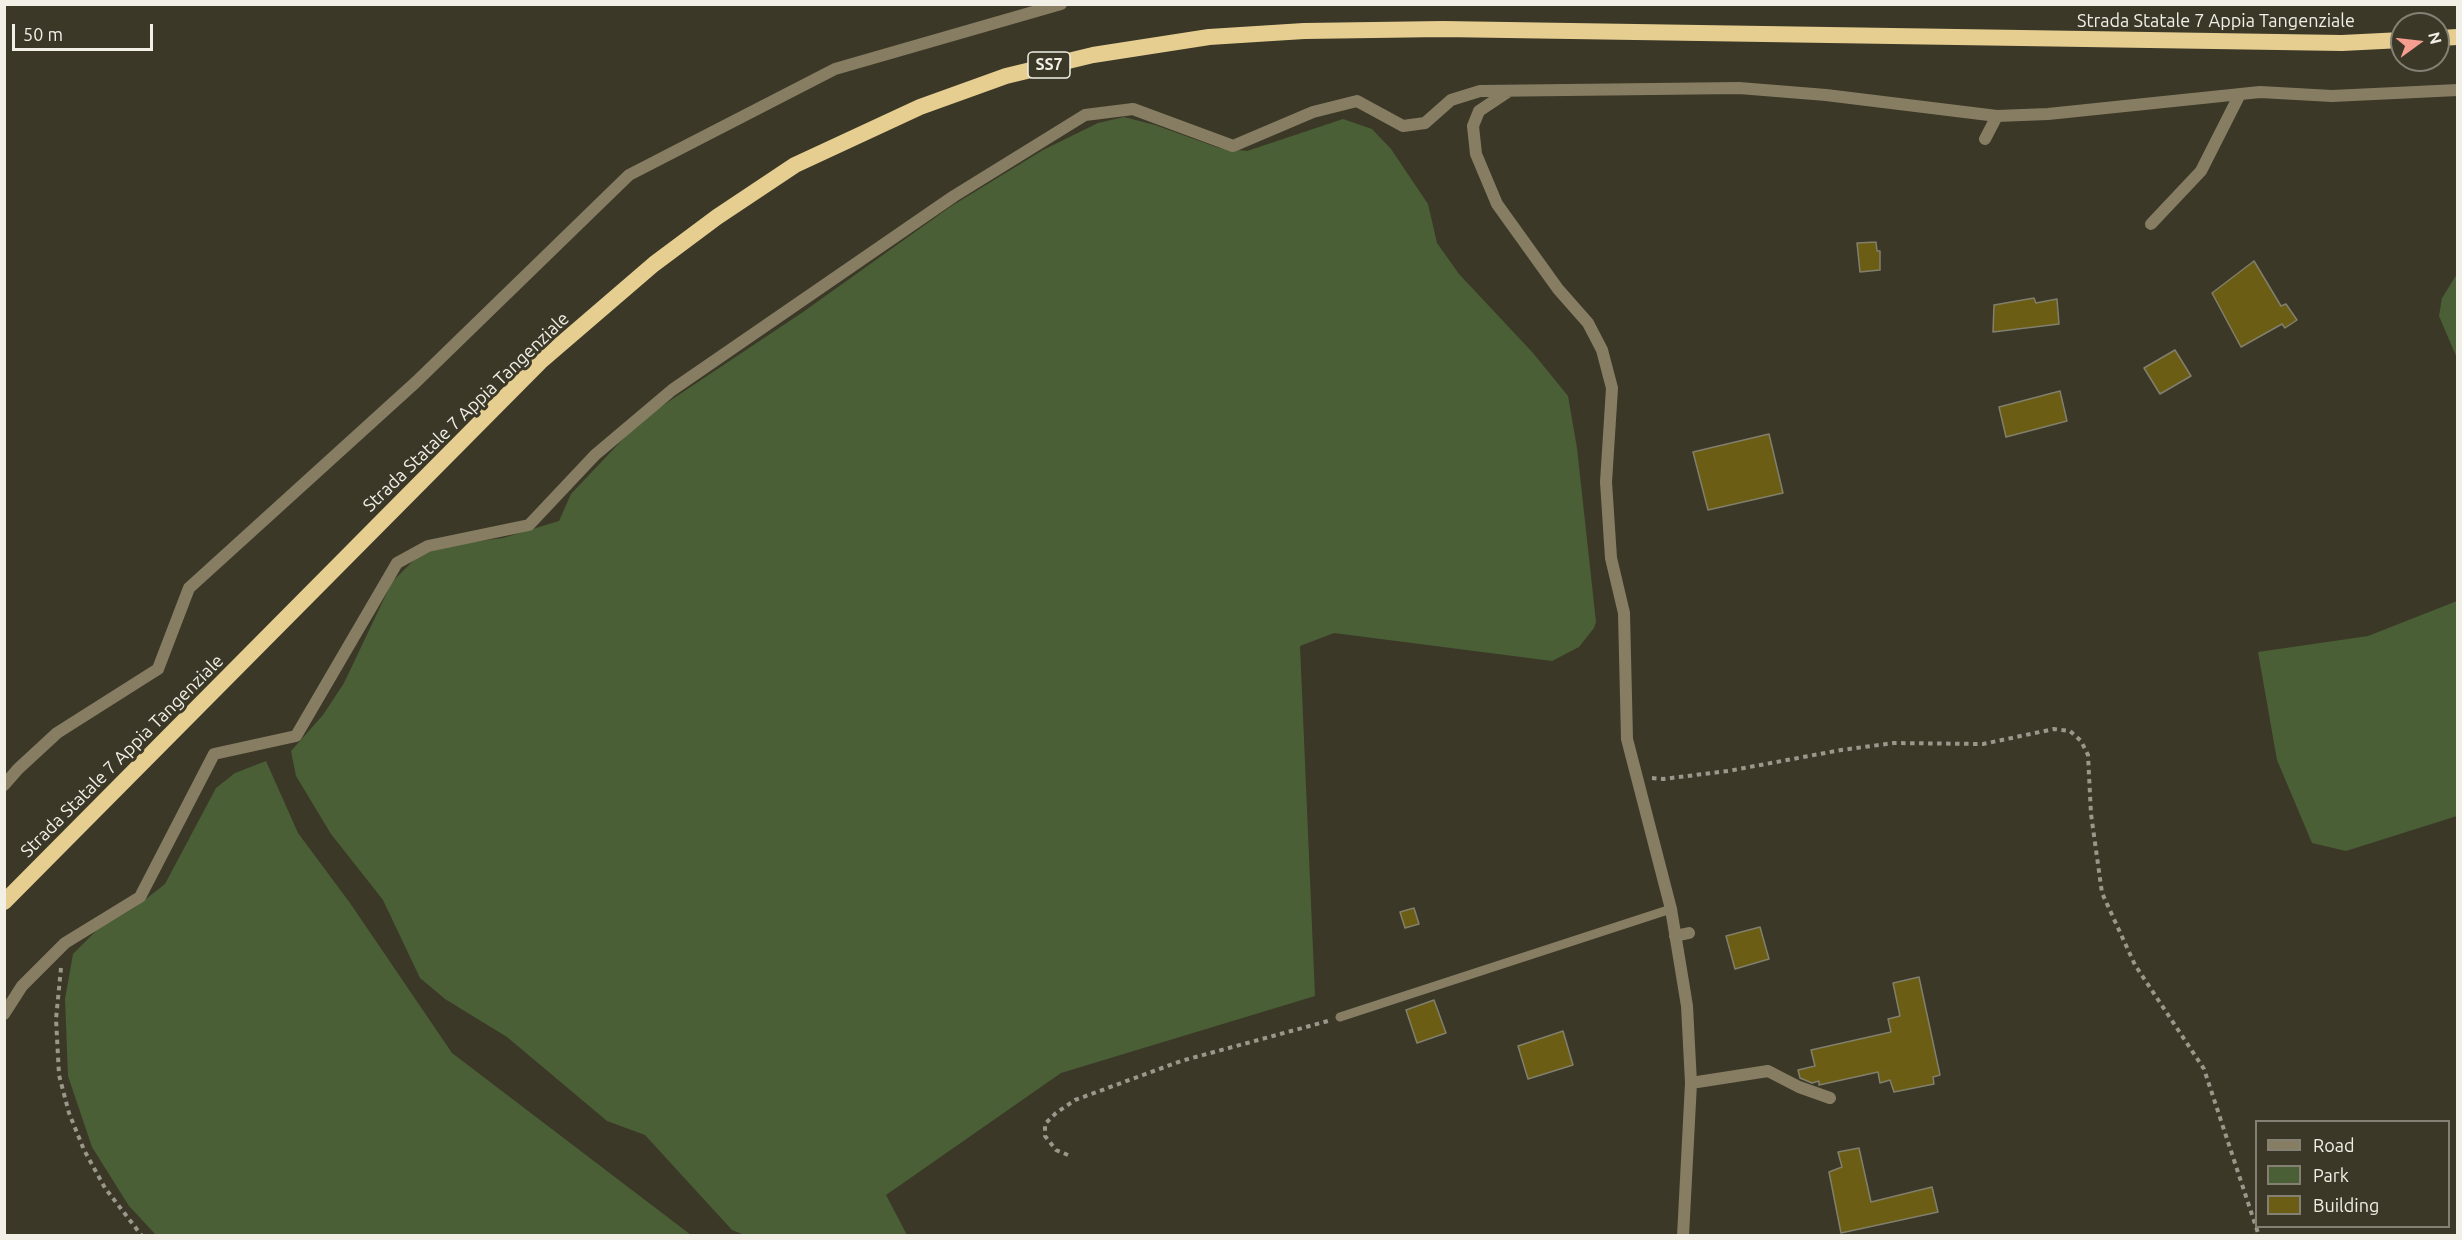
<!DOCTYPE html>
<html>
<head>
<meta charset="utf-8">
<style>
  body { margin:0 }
  #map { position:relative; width:2462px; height:1240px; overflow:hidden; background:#3b3828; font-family:Ubuntu,sans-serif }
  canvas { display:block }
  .frame { position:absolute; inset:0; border:6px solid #f1efe6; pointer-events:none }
  .legend { position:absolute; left:2255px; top:1120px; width:195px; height:108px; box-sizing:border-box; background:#3b3828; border:2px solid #848174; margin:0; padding:8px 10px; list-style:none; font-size:18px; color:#f1efe6 }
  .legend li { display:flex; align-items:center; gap:12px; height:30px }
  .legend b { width:30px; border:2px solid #848174 }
  .north { position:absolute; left:2390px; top:12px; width:60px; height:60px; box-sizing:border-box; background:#3b3828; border:2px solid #848174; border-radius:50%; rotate:75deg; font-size:16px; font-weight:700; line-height:24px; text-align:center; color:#f1efe6 }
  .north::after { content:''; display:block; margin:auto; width:21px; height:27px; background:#f59d8f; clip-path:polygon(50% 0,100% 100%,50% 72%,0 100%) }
  .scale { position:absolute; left:12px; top:24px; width:141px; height:27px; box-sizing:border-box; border:3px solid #f1efe6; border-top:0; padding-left:8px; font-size:18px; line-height:21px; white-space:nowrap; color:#f1efe6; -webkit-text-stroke:4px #3b3828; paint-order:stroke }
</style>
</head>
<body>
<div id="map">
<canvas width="2462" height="1240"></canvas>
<div class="frame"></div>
<ul class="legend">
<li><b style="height:8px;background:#877d62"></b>Road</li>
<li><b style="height:16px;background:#4a5f35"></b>Park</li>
<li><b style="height:16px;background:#6b5d13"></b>Building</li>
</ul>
<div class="north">N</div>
<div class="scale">50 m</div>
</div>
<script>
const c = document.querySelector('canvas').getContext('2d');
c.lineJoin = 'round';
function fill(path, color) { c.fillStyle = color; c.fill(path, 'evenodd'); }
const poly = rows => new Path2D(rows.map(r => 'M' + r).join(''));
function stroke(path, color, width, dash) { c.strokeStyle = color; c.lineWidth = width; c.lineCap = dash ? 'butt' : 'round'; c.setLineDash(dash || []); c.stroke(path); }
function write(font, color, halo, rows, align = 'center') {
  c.font = font + ' Ubuntu,sans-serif'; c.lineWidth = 6; c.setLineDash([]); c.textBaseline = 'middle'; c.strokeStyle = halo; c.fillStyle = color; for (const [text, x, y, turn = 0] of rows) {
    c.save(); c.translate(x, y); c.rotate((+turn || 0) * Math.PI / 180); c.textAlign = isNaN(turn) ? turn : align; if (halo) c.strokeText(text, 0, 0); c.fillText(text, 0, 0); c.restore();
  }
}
fill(poly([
  [1124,117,1155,125,1219,148,1247,151,1343,119,1372,129,1391,149,1428,204,1437,243,1459,274,1533,353,1568,396,1577,448,1596,622,1594,628,1579,647,1552,661,1334,633,1300,646,1315,996,1061,1073,886,1195,907,1235,747,1236,732,1230,645,1135,607,1121,507,1037,445,999,420,978,383,900,331,834,296,776,291,751,323,715,344,683,392,582,415,559,440,546,503,538,559,521,571,494,641,420,803,312,950,207,1043,150,1098,123],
  [2457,274,2457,358,2439,316,2442,298],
  [2457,601,2457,816,2346,851,2312,843,2277,760,2258,652,2368,636],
  [266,761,298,833,350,903,452,1053,691,1235,156,1235,129,1206,92,1147,68,1076,65,999,73,954,97,930,137,906,165,884,216,788,235,773]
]), '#4a5f35');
const building = poly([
  [1876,242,1877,251,1880,251,1880,270,1860,272,1857,243,1876,242],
  [2254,261,2281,306,2286,304,2297,320,2285,328,2282,324,2241,347,2212,293,2254,261],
  [2034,298,2036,303,2057,299,2059,324,1993,332,1994,305,2034,298],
  [2175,350,2191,376,2160,394,2144,368,2175,350],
  [2060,391,2067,421,2006,437,1999,407,2060,391],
  [1769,434,1783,493,1708,510,1693,452,1769,434],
  [1414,908,1419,924,1405,928,1400,912,1414,908],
  [1760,927,1769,959,1735,969,1726,936,1760,927],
  [1919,977,1940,1075,1933,1077,1934,1084,1894,1092,1890,1080,1880,1083,1878,1072,1819,1085,1819,1081,1812,1083,1800,1078,1798,1070,1815,1066,1811,1050,1891,1032,1888,1019,1900,1016,1893,983,1919,977],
  [1434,1000,1446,1033,1417,1043,1406,1010,1434,1000],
  [1563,1031,1573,1065,1528,1079,1518,1046,1563,1031],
  [1859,1148,1871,1202,1932,1187,1938,1212,1841,1233,1829,1172,1842,1167,1838,1152,1859,1148]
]);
fill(building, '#6b5d13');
stroke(building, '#827f6d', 1.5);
stroke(poly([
  [1652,778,1663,779,1728,771,1841,750,1894,743,1983,744,2054,729,2070,731,2081,741,2088,755,2091,814,2102,893,2135,965,2204,1069,2259,1236],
  [61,968,56,1019,59,1075,69,1113,84,1150,105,1188,142,1236],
  [1068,1155,1056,1150,1045,1136,1045,1124,1056,1113,1075,1100,1181,1061,1328,1021]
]), '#9a978b', 4, [4.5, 4.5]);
stroke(poly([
  [1340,1017,1671,909]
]), '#877d62', 9);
stroke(poly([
  [1509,91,1479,111,1473,126,1476,154,1497,204,1558,289,1588,323,1602,350,1612,388,1606,482,1611,558,1624,613,1627,739,1671,909,1687,1006,1691,1083,1683,1236],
  [1985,139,1997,116],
  [2151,224,2201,171,2240,94],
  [4,785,18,769,57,733,158,669,189,588,416,382,629,175,835,69,1061,4],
  [1675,936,1689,933],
  [4,1014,22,986,65,943,140,897,214,754,296,736,397,563,428,546,529,525,595,455,672,390,954,196,1085,115,1133,109,1233,146,1313,112,1357,101,1403,126,1425,123,1451,100,1480,91,1739,88,1826,95,1997,116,2048,114,2260,92,2332,96,2458,90],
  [1691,1083,1768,1071,1799,1087,1830,1098]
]), '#877d62', 12);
stroke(poly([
  [2438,38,2458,37],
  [4,902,540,362,654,264,717,217,795,165,920,107,1006,76,1093,55,1209,37,1304,31,1443,29,2342,43,2402,40]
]), '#e6ce90', 16);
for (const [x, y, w] of [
  [1049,65,42]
]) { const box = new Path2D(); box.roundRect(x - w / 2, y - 13, w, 26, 4.5); c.fillStyle = '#3b3828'; c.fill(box); stroke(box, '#f1efe6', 1.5); }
write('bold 16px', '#f1efe6', null, [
  ["SS7",1049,65]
]);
write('18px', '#f1efe6', '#3b3828', [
  ["Strada Statale 7 Appia Tangenziale",2216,21],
  ["Strada Statale 7 Appia Tangenziale",466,412,-44],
  ["Strada Statale 7 Appia Tangenziale",122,756,-45]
]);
</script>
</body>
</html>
